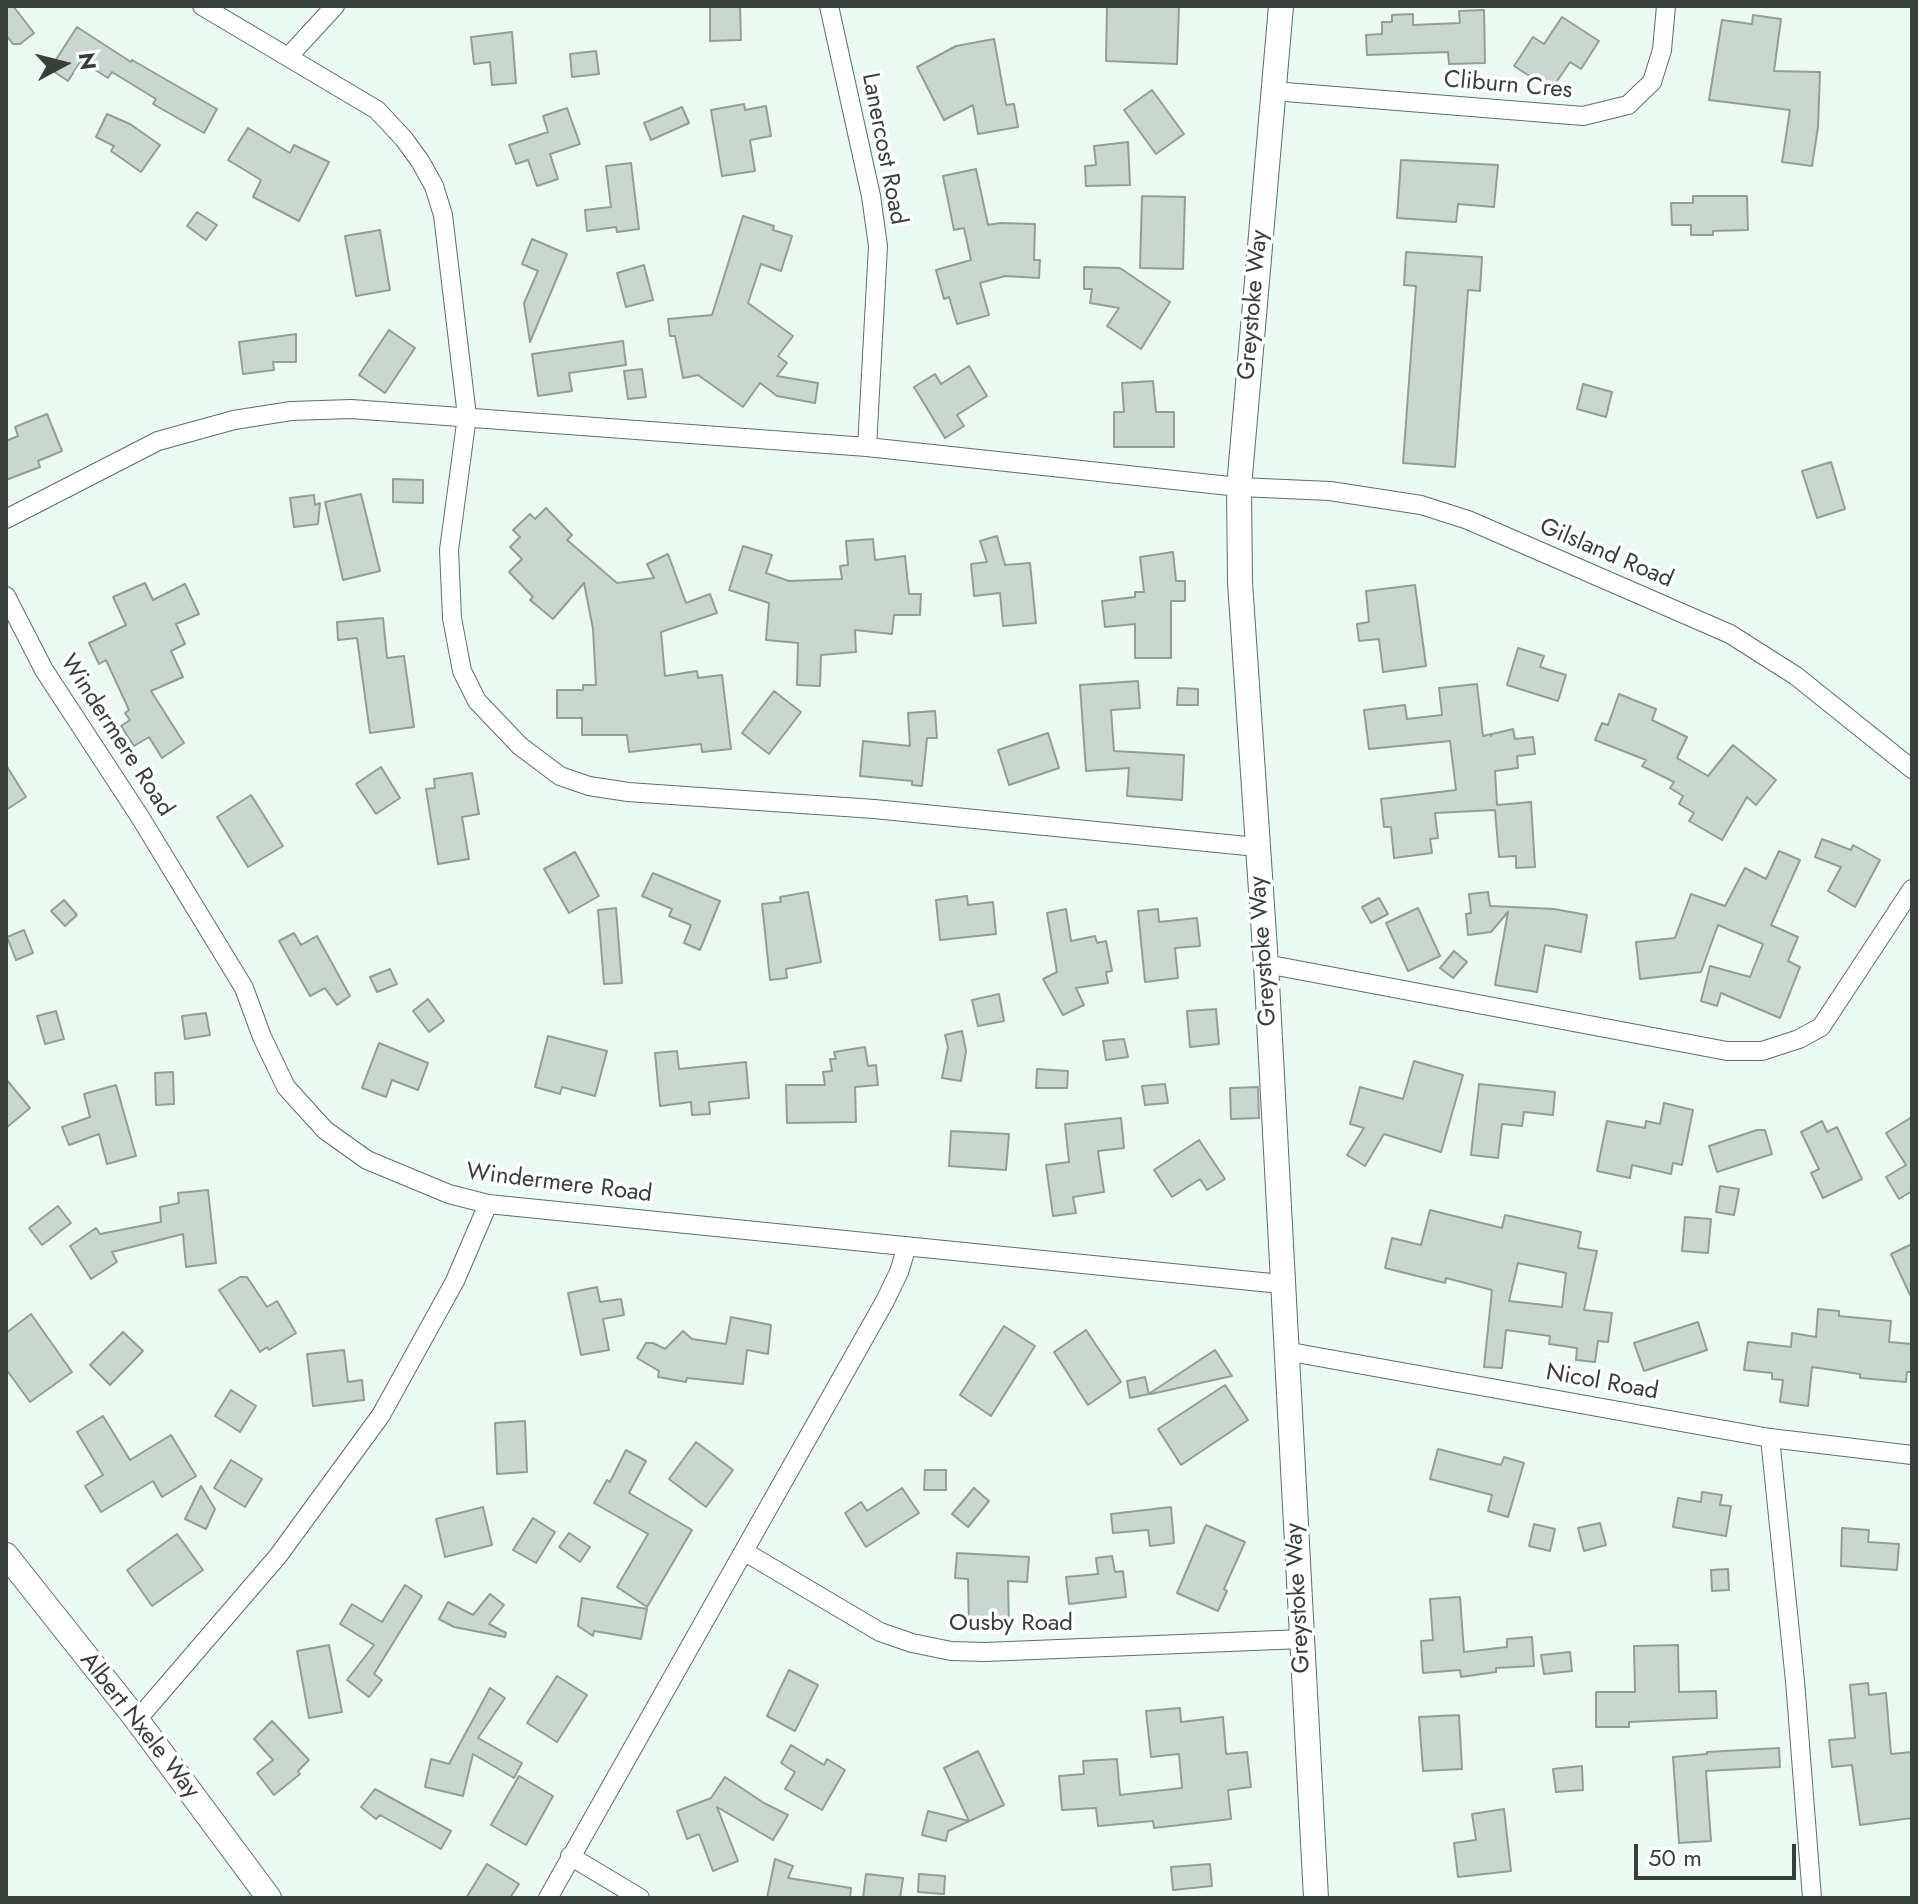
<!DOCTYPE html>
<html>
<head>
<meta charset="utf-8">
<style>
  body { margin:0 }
  #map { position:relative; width:1918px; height:1904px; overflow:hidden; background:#eaf9f1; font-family:Jost,sans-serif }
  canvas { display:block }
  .frame { position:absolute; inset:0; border:8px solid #383f3b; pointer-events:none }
  .north { position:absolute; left:24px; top:24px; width:80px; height:80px; -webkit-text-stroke:6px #fff; paint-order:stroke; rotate:83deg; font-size:22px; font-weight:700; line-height:32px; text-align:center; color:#383f3b }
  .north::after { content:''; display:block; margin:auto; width:28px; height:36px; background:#383f3b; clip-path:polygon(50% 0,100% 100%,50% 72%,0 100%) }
  .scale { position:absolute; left:1634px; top:1844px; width:162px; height:36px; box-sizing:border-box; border:4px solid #383f3b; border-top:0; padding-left:10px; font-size:24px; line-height:28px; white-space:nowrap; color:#383f3b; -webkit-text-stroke:6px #fff; paint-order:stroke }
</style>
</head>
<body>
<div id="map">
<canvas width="1918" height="1904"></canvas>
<div class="frame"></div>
<div class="north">N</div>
<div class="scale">50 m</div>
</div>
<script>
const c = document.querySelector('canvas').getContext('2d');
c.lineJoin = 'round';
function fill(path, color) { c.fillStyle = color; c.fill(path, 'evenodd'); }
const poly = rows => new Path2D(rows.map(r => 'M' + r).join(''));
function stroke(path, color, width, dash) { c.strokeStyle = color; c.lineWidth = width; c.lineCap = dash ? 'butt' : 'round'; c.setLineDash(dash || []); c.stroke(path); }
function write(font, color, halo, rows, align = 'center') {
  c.font = font + ' Jost,sans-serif'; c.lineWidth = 7; c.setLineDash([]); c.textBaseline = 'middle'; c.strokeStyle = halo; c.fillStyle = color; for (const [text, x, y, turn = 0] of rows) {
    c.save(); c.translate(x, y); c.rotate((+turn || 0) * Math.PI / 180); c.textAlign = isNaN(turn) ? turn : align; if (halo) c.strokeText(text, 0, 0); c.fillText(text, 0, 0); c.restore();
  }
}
const building = poly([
  [6,6,13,6,34,33,20,44,13,44,6,35,6,6],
  [710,6,740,6,741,40,710,41,710,6],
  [1107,6,1179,6,1177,64,1106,61,1107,6],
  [1484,10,1485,63,1449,64,1448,52,1367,55,1366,35,1382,34,1382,22,1392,22,1392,15,1413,14,1413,25,1460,23,1459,11,1484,10],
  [1753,15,1781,19,1774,71,1820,72,1818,127,1812,166,1782,162,1790,110,1709,100,1722,20,1752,24,1753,15],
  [1562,17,1599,41,1581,69,1570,62,1551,90,1514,66,1533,37,1544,44,1562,17],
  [77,27,131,62,132,60,217,109,204,133,153,104,156,99,112,72,108,78,81,61,68,81,50,69,77,27],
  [512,32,516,83,492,85,490,62,474,64,471,37,512,32],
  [994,39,1006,105,1014,104,1018,127,978,134,973,105,944,120,917,67,956,46,994,39],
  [596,51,599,74,572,77,570,54,596,51],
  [1152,90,1184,134,1156,154,1124,110,1152,90],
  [744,104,745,110,766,106,771,136,750,140,755,171,722,176,711,110,744,104],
  [682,107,689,123,651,140,644,123,682,107],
  [567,108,580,144,550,154,558,179,537,186,528,160,516,164,509,145,548,132,543,116,567,108],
  [107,114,130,124,160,145,141,172,111,151,114,146,96,137,107,114],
  [248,128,290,153,294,145,329,162,299,221,253,197,261,180,228,160,248,128],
  [1128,142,1130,185,1086,186,1085,166,1096,165,1094,146,1128,142],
  [1401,160,1498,165,1494,207,1458,204,1456,222,1397,218,1401,160],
  [631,163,639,229,617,232,616,227,587,231,585,210,611,207,606,166,631,163],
  [976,169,988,225,1000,223,1035,224,1034,260,1040,260,1039,278,1005,276,980,283,989,315,957,324,949,297,944,299,936,270,971,260,964,228,954,230,943,176,976,169],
  [1142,196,1185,197,1183,269,1140,268,1142,196],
  [1693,196,1747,196,1748,230,1713,231,1713,235,1691,235,1691,225,1672,225,1671,203,1693,203,1693,196],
  [197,212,217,225,206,240,187,226,197,212],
  [743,216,774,226,773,230,792,236,781,271,761,264,748,303,793,336,778,356,787,363,777,376,818,383,815,403,777,396,760,383,743,407,698,375,683,378,675,336,670,336,668,319,712,315,743,216],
  [380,230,390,290,356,296,345,236,380,230],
  [532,239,567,254,530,342,524,303,538,271,522,264,532,239],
  [1406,252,1482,257,1480,291,1468,290,1455,467,1403,463,1416,286,1404,285,1406,252],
  [644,265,653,300,626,307,617,273,644,265],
  [1084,267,1120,268,1170,302,1141,349,1107,326,1119,308,1090,303,1092,289,1084,289,1084,267],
  [389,330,415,348,385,393,359,375,389,330],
  [296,334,296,362,273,362,274,370,243,374,239,342,296,334],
  [623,341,626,365,569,373,572,391,538,396,532,354,623,341],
  [969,366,987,396,957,415,964,426,945,438,914,387,935,374,941,384,969,366],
  [642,369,646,397,628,399,624,371,642,369],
  [1153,381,1156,412,1174,412,1174,447,1114,447,1114,412,1124,412,1122,383,1153,381],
  [1583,384,1612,392,1606,417,1577,409,1583,384],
  [47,414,62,451,38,461,40,467,6,480,6,441,18,436,15,427,47,414],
  [1831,462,1845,509,1817,518,1802,471,1831,462],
  [393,479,423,480,423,503,393,502,393,479],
  [361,494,380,571,343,580,325,502,361,494],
  [314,495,315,505,320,503,318,524,294,527,290,498,314,495],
  [546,508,572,535,567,540,617,583,654,578,647,564,668,554,686,603,710,594,717,613,661,632,665,676,697,671,698,678,722,675,731,749,702,752,701,744,629,752,627,735,582,735,582,718,557,718,557,690,583,690,583,685,596,685,593,629,584,583,553,619,530,600,533,597,509,572,522,559,510,547,520,537,513,530,530,514,535,519,546,508],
  [997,536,1005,565,1030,563,1036,623,1003,626,1000,593,974,596,971,564,987,562,980,541,997,536],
  [873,539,875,560,905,556,909,594,921,594,920,615,894,615,892,634,855,630,856,652,821,655,820,686,797,685,798,643,766,640,769,603,729,590,743,546,772,555,766,573,789,581,842,579,840,566,848,565,846,541,873,539],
  [1173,552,1176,581,1185,581,1185,601,1171,601,1171,658,1135,658,1135,624,1105,627,1102,601,1135,597,1135,592,1144,592,1140,557,1173,552],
  [145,583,153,600,185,584,199,614,176,624,185,644,171,651,183,677,151,691,184,743,162,758,149,737,134,746,121,726,130,720,125,713,129,710,106,660,99,664,89,643,126,625,113,597,145,583],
  [1415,585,1426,666,1383,672,1379,639,1359,641,1357,624,1369,622,1366,591,1415,585],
  [383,618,387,658,404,656,414,727,370,733,357,638,338,640,337,622,383,618],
  [1518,648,1544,656,1540,667,1566,675,1558,701,1507,685,1518,648],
  [1138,681,1140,708,1111,710,1114,751,1184,755,1182,800,1127,796,1129,768,1086,771,1080,685,1138,681],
  [1477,684,1483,736,1491,734,1491,736,1492,734,1513,729,1515,739,1533,737,1535,754,1517,756,1518,768,1495,771,1497,805,1531,802,1535,867,1516,868,1516,856,1499,857,1495,810,1435,813,1438,838,1430,839,1432,853,1394,858,1391,827,1384,827,1381,799,1456,790,1450,741,1369,749,1364,710,1405,705,1407,719,1442,715,1439,688,1477,684],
  [1178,688,1198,689,1198,705,1177,705,1178,688],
  [774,691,801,712,769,754,742,733,774,691],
  [1619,694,1656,709,1652,720,1687,737,1677,758,1708,776,1733,745,1776,780,1756,805,1747,797,1722,840,1689,821,1694,813,1679,804,1683,796,1670,788,1674,782,1642,766,1646,760,1595,740,1602,723,1608,725,1619,694],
  [935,711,937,738,927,738,922,786,912,785,912,781,860,776,863,741,910,746,908,713,935,711],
  [1048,733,1059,768,1009,785,998,750,1048,733],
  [6,765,26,797,6,810,6,765],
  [381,767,400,798,376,814,356,784,381,767],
  [472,773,479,814,462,817,469,859,438,864,426,789,435,788,434,779,472,773],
  [251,795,283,846,248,867,217,817,251,795],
  [1822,839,1851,850,1853,845,1880,860,1855,907,1828,891,1841,867,1815,857,1822,839],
  [1779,851,1800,860,1771,925,1798,937,1788,961,1800,967,1780,1018,1721,993,1717,1006,1701,1001,1710,966,1750,977,1763,944,1718,925,1701,972,1640,979,1636,942,1675,938,1691,894,1725,906,1745,868,1766,879,1779,851],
  [575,852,599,896,569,913,544,869,575,852],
  [653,873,720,901,700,950,684,943,691,925,669,916,672,909,642,896,653,873],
  [808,892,821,962,786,969,787,978,770,980,762,904,781,902,780,897,808,892],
  [1488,892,1490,906,1554,909,1587,915,1581,952,1545,945,1537,992,1495,985,1508,912,1491,932,1468,935,1466,914,1471,913,1469,894,1488,892],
  [967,896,968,905,993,902,996,934,940,940,936,900,967,896],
  [1379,898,1388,914,1371,923,1362,907,1379,898],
  [64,900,77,915,65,926,51,911,64,900],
  [616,908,622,983,604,984,598,910,616,908],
  [1418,908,1440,956,1408,971,1386,923,1418,908],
  [1066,909,1071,941,1095,936,1097,943,1106,941,1112,971,1106,972,1108,983,1076,988,1084,1005,1063,1015,1043,979,1057,972,1047,913,1066,909],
  [1158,909,1159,922,1197,918,1200,946,1175,948,1178,978,1145,982,1138,911,1158,909],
  [24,930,33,953,16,960,7,937,24,930],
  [294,933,301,945,317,936,350,996,337,1005,325,988,310,996,279,941,294,933],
  [1454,951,1467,962,1453,978,1440,968,1454,951],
  [390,969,397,984,377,992,370,977,390,969],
  [999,994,1004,1021,978,1026,972,1000,999,994],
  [428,999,444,1021,429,1032,413,1011,428,999],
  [1216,1009,1219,1044,1190,1047,1187,1011,1216,1009],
  [56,1011,64,1039,45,1044,37,1016,56,1011],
  [206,1013,210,1035,185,1039,182,1016,206,1013],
  [962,1031,966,1051,961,1081,942,1078,948,1047,945,1035,962,1031],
  [548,1036,607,1051,595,1096,562,1087,560,1094,535,1087,548,1036],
  [1124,1039,1128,1057,1106,1060,1103,1041,1124,1039],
  [379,1043,428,1063,418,1090,392,1080,386,1097,362,1088,379,1043],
  [865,1047,868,1066,876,1065,878,1085,855,1087,856,1122,787,1123,786,1085,825,1085,823,1072,832,1071,830,1059,836,1059,834,1052,865,1047],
  [677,1051,679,1069,746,1062,749,1098,709,1102,710,1114,692,1115,691,1102,660,1106,655,1053,677,1051],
  [1414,1061,1463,1075,1441,1152,1384,1134,1365,1166,1347,1155,1364,1128,1350,1124,1360,1087,1403,1099,1414,1061],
  [1037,1069,1068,1071,1067,1088,1036,1088,1037,1069],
  [173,1072,174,1104,156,1105,155,1073,173,1072],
  [6,1079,30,1108,6,1128,6,1079],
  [1165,1084,1168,1103,1145,1105,1142,1086,1165,1084],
  [1479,1084,1555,1092,1553,1115,1524,1112,1522,1126,1502,1124,1498,1158,1471,1155,1479,1084],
  [116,1085,136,1156,107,1164,99,1134,69,1145,62,1127,90,1117,84,1094,116,1085],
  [1258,1087,1259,1118,1231,1119,1230,1088,1258,1087],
  [1664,1103,1693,1110,1682,1165,1673,1163,1671,1174,1632,1165,1630,1178,1597,1171,1607,1121,1645,1128,1646,1121,1660,1124,1664,1103],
  [1912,1117,1912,1191,1899,1199,1886,1177,1906,1165,1886,1133,1912,1117],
  [1121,1118,1124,1148,1098,1151,1104,1192,1073,1197,1076,1213,1053,1216,1046,1165,1069,1162,1065,1124,1121,1118],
  [1822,1121,1827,1132,1837,1127,1862,1179,1823,1198,1811,1173,1819,1169,1801,1132,1822,1121],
  [1757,1130,1765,1130,1772,1154,1717,1172,1709,1146,1757,1130],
  [951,1131,1009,1134,1006,1170,949,1166,951,1131],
  [1199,1140,1225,1179,1207,1190,1200,1179,1172,1197,1154,1170,1199,1140],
  [1720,1186,1739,1189,1734,1215,1716,1212,1720,1186],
  [208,1190,216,1263,186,1267,183,1234,112,1252,117,1262,91,1279,70,1246,96,1228,100,1234,161,1222,160,1207,179,1203,178,1193,208,1190],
  [58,1206,71,1223,42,1245,29,1228,58,1206],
  [1430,1210,1502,1228,1505,1215,1581,1232,1578,1248,1597,1251,1584,1310,1612,1313,1608,1342,1598,1341,1595,1362,1576,1360,1577,1348,1549,1344,1550,1336,1506,1330,1502,1368,1484,1367,1492,1290,1446,1278,1445,1283,1385,1268,1392,1238,1421,1245,1430,1210],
  [1518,1263,1566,1273,1562,1307,1509,1301,1518,1263],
  [1685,1217,1711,1219,1708,1253,1682,1251,1685,1217],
  [1912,1244,1912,1299,1891,1254,1912,1244],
  [240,1277,247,1277,267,1307,277,1301,296,1333,269,1350,267,1347,260,1352,219,1290,240,1277],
  [597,1287,600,1302,621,1299,624,1315,603,1319,609,1350,581,1355,568,1293,597,1287],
  [1818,1309,1839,1311,1839,1316,1891,1321,1889,1342,1912,1344,1912,1372,1907,1372,1906,1382,1860,1378,1860,1374,1812,1367,1808,1406,1780,1402,1783,1380,1772,1379,1772,1373,1744,1370,1748,1342,1791,1347,1792,1333,1816,1337,1818,1309],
  [31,1314,72,1372,30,1402,6,1369,6,1333,31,1314],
  [731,1317,771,1325,768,1354,747,1350,743,1384,687,1378,686,1382,658,1377,659,1371,637,1358,646,1343,653,1343,665,1349,683,1331,692,1339,726,1344,731,1317],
  [1698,1322,1707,1350,1644,1371,1634,1343,1698,1322],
  [1004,1326,1035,1346,991,1416,960,1395,1004,1326],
  [1086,1330,1121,1382,1088,1405,1054,1352,1086,1330],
  [123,1332,143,1351,110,1385,90,1365,123,1332],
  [344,1350,348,1382,362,1380,364,1400,313,1406,307,1354,344,1350],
  [1215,1350,1232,1376,1151,1394,1150,1393,1215,1350],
  [1145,1377,1149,1394,1130,1398,1127,1381,1145,1377],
  [1225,1385,1248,1420,1181,1465,1158,1429,1225,1385],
  [231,1390,256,1406,240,1432,215,1416,231,1390],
  [103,1416,130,1460,171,1435,196,1476,162,1497,153,1481,101,1512,85,1486,103,1475,77,1432,103,1416],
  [525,1421,527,1472,497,1474,495,1423,525,1421],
  [696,1442,733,1470,706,1507,669,1479,696,1442],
  [1438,1449,1501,1465,1504,1457,1524,1463,1508,1517,1488,1511,1492,1495,1430,1479,1438,1449],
  [626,1450,646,1461,629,1493,692,1530,647,1607,617,1587,648,1534,594,1503,607,1480,610,1482,626,1450],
  [231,1460,262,1479,245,1507,214,1488,231,1460],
  [925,1470,946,1470,946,1490,924,1490,925,1470],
  [201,1486,215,1509,206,1529,185,1519,201,1486],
  [902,1488,919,1513,866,1547,845,1513,861,1502,867,1511,902,1488],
  [974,1488,989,1501,968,1527,952,1514,974,1488],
  [1702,1492,1722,1495,1720,1505,1731,1506,1726,1536,1673,1527,1678,1498,1701,1502,1702,1492],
  [483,1507,492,1545,445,1557,436,1519,483,1507],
  [1171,1507,1174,1543,1150,1546,1148,1530,1113,1533,1111,1514,1171,1507],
  [533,1518,555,1532,536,1563,513,1550,533,1518],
  [1600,1523,1606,1545,1584,1551,1578,1528,1600,1523],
  [1534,1524,1555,1529,1550,1551,1529,1546,1534,1524],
  [1206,1525,1245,1542,1224,1589,1227,1591,1218,1611,1177,1593,1206,1525],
  [1842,1528,1869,1530,1868,1542,1899,1544,1897,1570,1841,1566,1842,1528],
  [569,1533,590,1547,580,1562,559,1547,569,1533],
  [177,1534,203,1570,152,1606,127,1570,177,1534],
  [957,1553,1029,1557,1027,1582,1008,1581,1009,1625,969,1626,968,1579,955,1578,957,1553],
  [1112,1556,1115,1572,1123,1571,1126,1597,1069,1604,1066,1577,1098,1574,1096,1558,1112,1556],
  [1728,1569,1729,1590,1712,1591,1711,1570,1728,1569],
  [405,1585,422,1596,374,1674,382,1680,369,1697,347,1680,374,1645,340,1624,352,1604,382,1622,405,1585],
  [490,1594,504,1605,489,1624,506,1633,505,1637,454,1627,439,1619,448,1602,473,1615,490,1594],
  [1460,1597,1464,1652,1507,1647,1507,1639,1532,1637,1534,1666,1496,1668,1496,1672,1461,1677,1460,1670,1423,1673,1421,1641,1433,1640,1430,1599,1460,1597],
  [582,1598,647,1609,641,1639,594,1631,593,1636,578,1626,582,1598],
  [329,1645,342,1712,309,1718,297,1651,329,1645],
  [1678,1645,1679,1692,1716,1691,1717,1718,1629,1722,1629,1727,1596,1727,1596,1692,1635,1692,1634,1646,1678,1645],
  [1570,1652,1572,1671,1544,1674,1541,1655,1570,1652],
  [789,1670,818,1685,795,1731,767,1716,789,1670],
  [557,1676,587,1695,557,1742,527,1723,557,1676],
  [1868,1683,1869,1695,1886,1693,1891,1754,1912,1752,1912,1818,1860,1825,1852,1765,1832,1767,1829,1740,1855,1738,1850,1685,1868,1683],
  [490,1688,505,1698,478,1738,522,1763,514,1778,473,1754,463,1796,425,1787,431,1759,449,1764,490,1688],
  [1180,1708,1181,1722,1223,1717,1226,1754,1247,1752,1251,1787,1228,1790,1231,1819,1154,1828,1153,1821,1098,1826,1096,1808,1062,1810,1059,1776,1084,1774,1083,1761,1117,1759,1120,1795,1182,1788,1179,1754,1151,1757,1146,1711,1180,1708],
  [1459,1715,1462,1769,1423,1771,1419,1717,1459,1715],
  [272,1721,309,1760,298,1771,300,1774,274,1795,257,1773,273,1760,254,1739,272,1721],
  [791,1745,824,1765,827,1759,845,1770,822,1810,785,1789,795,1772,781,1763,791,1745],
  [1779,1748,1780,1767,1706,1771,1711,1841,1679,1843,1673,1757,1707,1754,1707,1752,1779,1748],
  [978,1751,1004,1805,948,1831,946,1841,922,1835,928,1811,969,1821,944,1768,978,1751],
  [1582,1766,1583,1790,1556,1792,1553,1769,1582,1766],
  [519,1776,553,1796,526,1845,491,1825,519,1776],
  [725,1777,764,1803,788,1815,773,1840,717,1807,738,1861,713,1871,699,1834,687,1839,677,1811,711,1798,725,1777],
  [375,1789,451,1831,441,1849,380,1815,376,1819,361,1807,375,1789],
  [1504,1809,1511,1871,1458,1877,1454,1843,1476,1840,1472,1814,1504,1809],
  [775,1859,793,1866,788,1878,851,1888,850,1898,767,1898,775,1859],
  [487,1864,519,1884,510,1898,466,1898,487,1864],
  [1210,1864,1212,1886,1173,1890,1171,1867,1210,1864],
  [866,1874,903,1878,900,1898,863,1898,866,1874],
  [919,1874,945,1876,944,1894,918,1892,919,1874]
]);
fill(building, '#c8d8d0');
stroke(building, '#919f98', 2);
const street = poly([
  [202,6,377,110,404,139,420,161,434,186,443,215,467,416,449,550,452,618,462,671,477,701,520,746,560,776,589,786,628,792,874,809,1257,847],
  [829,6,871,196,878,246,867,447],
  [289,56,335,6],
  [1273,91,1583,116,1628,105,1652,82,1662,50,1666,6],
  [6,519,158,441,234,420,291,411,351,409,867,447,1239,487,1330,491,1421,505,1468,520,1730,634,1796,676,1912,769],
  [6,596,44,670,140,817,244,988,262,1037,286,1087,325,1130,367,1160,449,1194,488,1204,1281,1284],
  [1266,964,1727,1051,1762,1051,1799,1039,1821,1027,1912,889],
  [1285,1351,1770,1438,1912,1455],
  [1770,1438,1795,1681,1812,1898],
  [745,1552,880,1632,912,1643,951,1651,985,1652,1302,1639],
  [137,1720,278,1556,381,1415,455,1281,488,1204],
  [570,1856,640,1898],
  [548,1898,885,1301,899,1272,907,1246]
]);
const secondary = poly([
  [1281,6,1239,487,1240,582,1266,964,1316,1898],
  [6,1555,137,1720,269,1898]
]);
stroke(street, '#606e67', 20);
stroke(secondary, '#606e67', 26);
stroke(street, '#fff', 18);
stroke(secondary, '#fff', 24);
write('24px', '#383f3b', '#fff', [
  ["Cliburn Cres",1508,86,5],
  ["Lanercost Road",883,149,79],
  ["Greystoke Way",1254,305,-85],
  ["Gilsland Road",1606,554,23],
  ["Windermere Road",116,736,57],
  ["Greystoke Way",1264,951,-94],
  ["Windermere Road",559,1184,7],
  ["Nicol Road",1602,1383,10],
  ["Greystoke Way",1299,1598,-93],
  ["Ousby Road",1011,1624],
  ["Albert Nxele Way",139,1726,52]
]);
</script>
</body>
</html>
